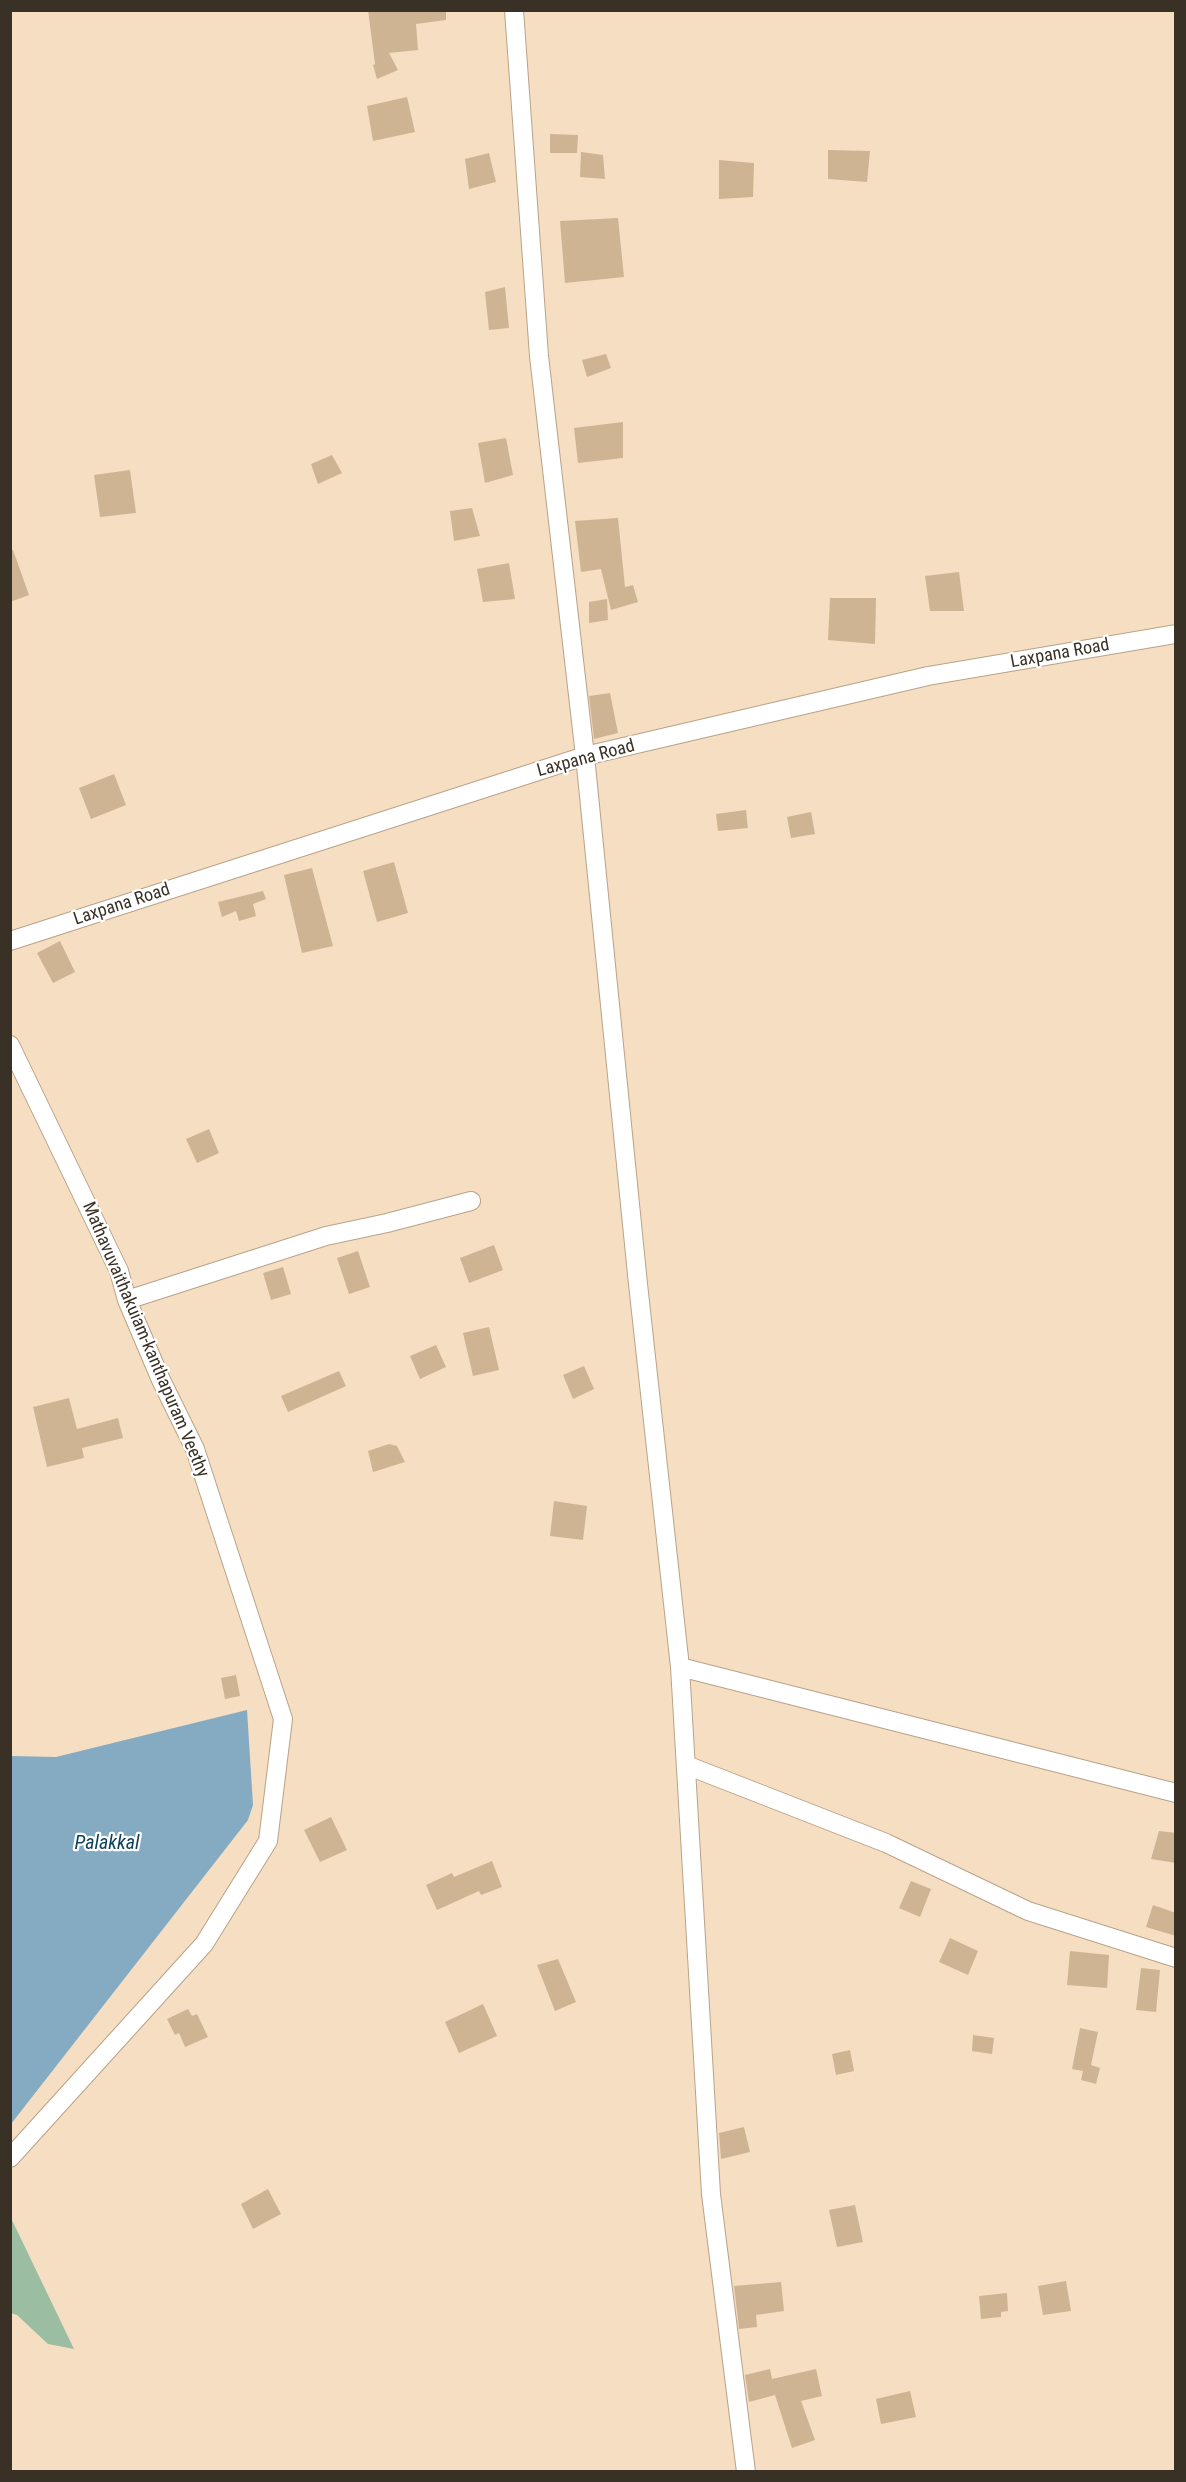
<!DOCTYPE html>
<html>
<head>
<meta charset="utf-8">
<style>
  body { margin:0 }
  #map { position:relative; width:1186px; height:2482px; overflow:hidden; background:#f5dec1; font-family:"Roboto Condensed",sans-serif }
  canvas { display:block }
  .frame { position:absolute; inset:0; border:12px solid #3a3126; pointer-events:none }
</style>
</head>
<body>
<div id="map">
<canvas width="1186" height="2482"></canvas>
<div class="frame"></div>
</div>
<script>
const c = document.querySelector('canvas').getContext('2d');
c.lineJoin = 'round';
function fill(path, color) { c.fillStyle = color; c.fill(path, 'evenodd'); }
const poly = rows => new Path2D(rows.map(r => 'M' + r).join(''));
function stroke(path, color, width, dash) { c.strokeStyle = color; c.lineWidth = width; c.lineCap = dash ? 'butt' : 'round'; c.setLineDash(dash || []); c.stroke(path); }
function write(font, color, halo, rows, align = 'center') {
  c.font = font + ' "Roboto Condensed",sans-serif'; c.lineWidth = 4.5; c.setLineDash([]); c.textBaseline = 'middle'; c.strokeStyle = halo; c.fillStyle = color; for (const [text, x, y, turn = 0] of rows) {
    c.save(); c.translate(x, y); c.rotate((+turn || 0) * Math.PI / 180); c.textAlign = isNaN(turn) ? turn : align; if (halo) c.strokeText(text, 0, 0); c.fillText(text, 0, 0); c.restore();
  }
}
fill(poly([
  [11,2218,74,2349,48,2344,17,2315,11,2313]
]), '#9bbea3');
fill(poly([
  [247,1710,253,1805,248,1820,11,2124,11,1756,56,1757]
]), '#84abc2');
fill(poly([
  [368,10,446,10,446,20,416,24,418,50,389,53,398,70,377,79,373,65,375,64],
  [407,97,415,132,373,141,367,106],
  [550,134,578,135,577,153,550,153],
  [828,150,870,151,867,182,828,179],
  [581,152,603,155,605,179,580,177],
  [489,153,496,182,469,189,465,159],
  [719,160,754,163,753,197,719,199],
  [618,218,624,277,565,283,560,221],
  [505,287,509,328,489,330,485,292],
  [606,354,611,368,587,377,582,360],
  [623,422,623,458,578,463,574,428],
  [506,438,513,475,485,483,478,443],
  [332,455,342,473,318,484,311,464],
  [130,470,136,513,100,517,94,475],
  [472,508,480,536,454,541,450,511],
  [618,518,625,587,633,585,638,602,611,610,601,569,581,572,575,521],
  [10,550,13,550,29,595,10,602],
  [509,563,515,599,483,602,477,569],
  [959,572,964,611,930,611,925,576],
  [830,598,876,598,875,644,828,640],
  [607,599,608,620,589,623,589,602],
  [610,693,618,733,594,739,589,696],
  [114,774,126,805,91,819,79,788],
  [746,810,748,828,718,831,716,814],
  [811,812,815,834,791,838,787,817],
  [394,862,408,913,377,922,363,871],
  [312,868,333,946,302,953,284,875],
  [263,891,266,899,253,904,256,916,239,921,236,911,222,917,218,902],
  [60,941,75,972,53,983,37,953],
  [209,1129,219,1153,197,1163,186,1139],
  [494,1245,503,1270,469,1283,460,1258],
  [358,1251,370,1287,349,1294,337,1258],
  [283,1267,291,1294,271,1300,263,1273],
  [489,1327,499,1370,473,1376,463,1333],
  [436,1345,446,1367,420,1379,410,1356],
  [584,1366,594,1389,573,1399,563,1375],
  [339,1371,346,1386,288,1412,281,1396],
  [69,1398,77,1429,118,1418,123,1438,82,1448,84,1458,47,1467,33,1407],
  [389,1444,397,1446,405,1462,373,1472,368,1451],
  [554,1501,587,1506,583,1540,550,1536],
  [236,1675,240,1696,225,1699,221,1678],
  [331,1817,347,1850,320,1862,304,1830],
  [1159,1831,1176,1833,1176,1863,1151,1859],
  [492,1861,502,1887,481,1895,479,1891,437,1910,426,1885,452,1873,454,1877],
  [911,1881,931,1889,920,1917,899,1908],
  [1153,1905,1176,1913,1176,1936,1146,1927],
  [950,1938,978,1951,968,1975,939,1962],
  [1070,1951,1109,1955,1107,1988,1067,1985],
  [558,1959,576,2002,555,2011,537,1965],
  [1141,1968,1160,1970,1156,2012,1136,2010],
  [483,2004,497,2036,459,2053,445,2022],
  [188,2009,192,2016,197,2014,208,2037,185,2047,179,2033,175,2035,167,2019],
  [1080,2028,1098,2032,1091,2065,1100,2068,1096,2084,1081,2080,1083,2071,1072,2069],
  [973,2035,994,2038,992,2054,972,2051],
  [850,2050,854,2071,836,2075,832,2054],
  [744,2127,750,2152,721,2159,719,2133],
  [268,2189,281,2214,253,2229,241,2204],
  [855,2205,863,2242,837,2247,829,2210],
  [1066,2281,1071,2311,1043,2315,1038,2286],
  [781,2282,784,2311,756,2315,757,2327,739,2329,734,2286],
  [1007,2293,1008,2311,1001,2312,1001,2317,981,2319,979,2296],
  [770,2369,772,2379,816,2369,822,2396,801,2401,815,2440,792,2448,775,2395,749,2402,745,2375],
  [910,2391,916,2417,881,2424,876,2399]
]), '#cfb494');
const minor = poly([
  [514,10,539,356,585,756,638,1284,680,1667,1176,1793],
  [10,941,585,756,928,676,1176,634],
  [10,1045,119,1271,127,1300,161,1380,195,1449,283,1719,268,1841,204,1944,10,2158],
  [127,1300,326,1236,387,1223,471,1201],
  [680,1667,711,2194,746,2472],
  [686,1765,886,1843,1028,1911,1176,1958]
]);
stroke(minor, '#b9a388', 20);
stroke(minor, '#fff', 18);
write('18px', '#3a3126', '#fff', [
  ["Laxpana Road",1060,654,-10],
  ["Laxpana Road",586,759,-15],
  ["Laxpana Road",122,905,-18],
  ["Mathavuvaithakuiam-kanthapuram Veethy",145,1340,67]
]);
write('italic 20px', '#0e415a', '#fff', [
  ["Palakkal",107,1844]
]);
</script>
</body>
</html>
